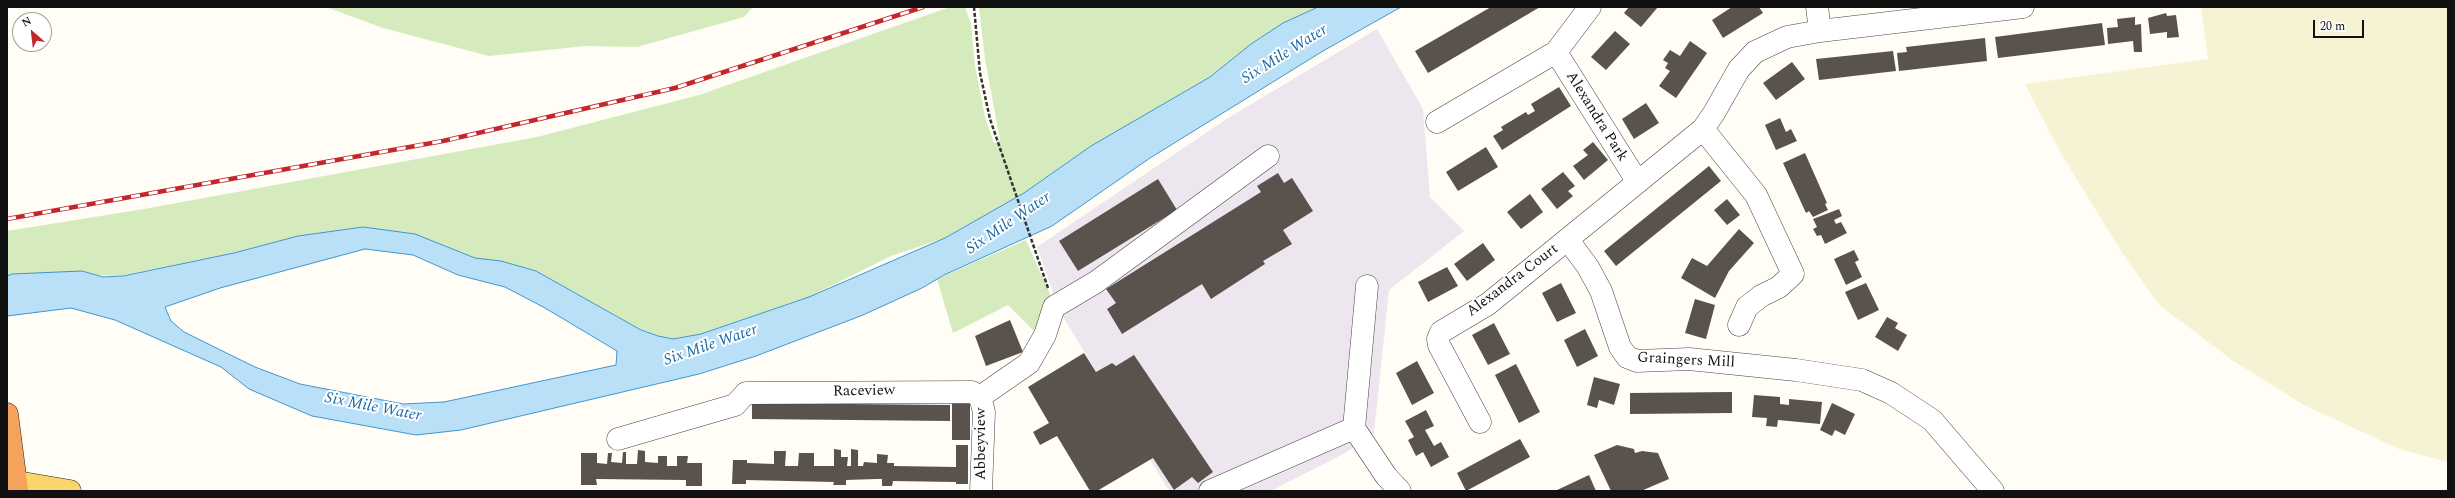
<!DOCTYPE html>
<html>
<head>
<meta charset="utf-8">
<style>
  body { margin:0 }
  #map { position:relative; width:2455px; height:498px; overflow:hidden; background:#fffdf5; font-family:Spectral,serif }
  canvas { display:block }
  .frame { position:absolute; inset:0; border:8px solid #111; pointer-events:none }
  .north { position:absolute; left:12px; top:12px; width:40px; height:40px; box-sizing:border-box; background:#fff; border:1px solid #a0a0a0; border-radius:50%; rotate:332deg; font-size:11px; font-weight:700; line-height:16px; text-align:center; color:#111 }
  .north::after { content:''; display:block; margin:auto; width:14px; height:18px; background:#c4262e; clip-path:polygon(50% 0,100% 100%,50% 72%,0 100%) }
  .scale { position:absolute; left:2313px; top:20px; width:51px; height:18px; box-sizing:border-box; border:2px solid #111; border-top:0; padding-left:5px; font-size:12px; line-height:14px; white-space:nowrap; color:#111; -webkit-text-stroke:3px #fff; paint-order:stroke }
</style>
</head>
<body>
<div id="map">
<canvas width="2455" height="498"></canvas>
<div class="frame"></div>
<div class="north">N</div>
<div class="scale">20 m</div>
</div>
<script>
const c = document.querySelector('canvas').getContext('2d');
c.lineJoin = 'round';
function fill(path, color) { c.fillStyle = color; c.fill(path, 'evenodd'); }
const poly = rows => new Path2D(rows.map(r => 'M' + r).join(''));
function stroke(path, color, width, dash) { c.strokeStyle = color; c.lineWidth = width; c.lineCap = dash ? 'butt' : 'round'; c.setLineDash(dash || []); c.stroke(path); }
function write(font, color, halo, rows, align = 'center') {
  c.font = font + ' Spectral,serif'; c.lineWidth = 4; c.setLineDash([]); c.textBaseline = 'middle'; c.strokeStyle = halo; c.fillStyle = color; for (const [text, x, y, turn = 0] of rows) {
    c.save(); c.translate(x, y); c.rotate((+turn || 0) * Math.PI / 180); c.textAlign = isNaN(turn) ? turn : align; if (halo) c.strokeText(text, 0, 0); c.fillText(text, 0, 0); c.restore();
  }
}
fill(poly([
  [1377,29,1423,109,1430,197,1464,231,1389,290,1374,433,1347,452,1271,491,1169,491,1060,312,1037,247,1228,118]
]), '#eee6ef');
fill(poly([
  [2201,7,2448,7,2448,462,2399,449,2304,405,2232,360,2159,305,2123,254,2060,152,2025,84,2208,59]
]), '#f6f3d4');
fill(poly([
  [326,7,753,7,744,17,637,47,586,46,489,56,383,28],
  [950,7,965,7,971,24,975,66,985,117,994,143,1000,140,985,59,979,7,1318,7,1304,13,1233,59,1210,77,1088,148,1024,193,945,238,891,256,809,297,701,334,673,339,658,336,641,330,536,271,475,258,434,242,363,227,298,236,234,253,119,276,55,273,7,276,7,231,144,209,537,137,699,95],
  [1026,240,1052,299,1034,331,1008,305,953,333,937,279]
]), '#d5ebbd');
const water = poly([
  [1318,7,1401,7,1323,51,1150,158,1052,226,944,275,922,288,863,315,756,356,699,374,461,430,416,435,312,416,249,389,221,367,115,320,71,308,7,316,7,276,12,274,82,271,103,277,123,276,234,253,298,236,363,227,415,234,475,258,501,261,536,271,641,330,658,336,673,339,701,334,809,297,945,238,1024,193,1091,146,1210,77,1251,44,1283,23,1318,7],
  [365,249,413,255,458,275,505,287,545,308,617,351,616,365,444,402,403,404,300,384,255,367,184,332,171,321,165,307,220,288,365,249]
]);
fill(water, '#b9e0f7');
stroke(water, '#3f96cf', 1);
fill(poly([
  [1491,7,1540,7,1428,73,1415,51],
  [1629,7,1658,7,1641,27,1624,13],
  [1732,7,1759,7,1763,13,1723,38,1712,20],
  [2166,13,2167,16,2176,15,2179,37,2167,38,2167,32,2150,34,2148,18],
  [2135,17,2135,25,2141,24,2142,52,2134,52,2133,41,2108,44,2107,28,2118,27,2117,19],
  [2102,23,2105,45,1998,58,1995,37],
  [1615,31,1630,44,1606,70,1591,57],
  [1985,38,1987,61,1899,71,1897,53,1907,52,1906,47],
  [1690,41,1707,53,1676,98,1659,86,1670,71,1665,68,1668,63,1663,60,1670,50,1680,56],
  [1893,51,1896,71,1819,80,1816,59],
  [1792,62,1805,79,1776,100,1763,83],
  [1559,87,1571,106,1502,150,1493,136,1503,130,1501,127,1526,112,1528,115,1535,111,1531,104],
  [1646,103,1659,123,1634,139,1622,119],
  [1780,118,1786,132,1791,129,1797,141,1776,150,1765,125],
  [1593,142,1608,160,1584,180,1573,166,1588,155,1583,150],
  [1486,147,1498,167,1458,191,1446,172],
  [1805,153,1827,203,1825,204,1828,210,1813,217,1809,211,1806,213,1783,163],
  [1709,166,1721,181,1616,266,1604,251],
  [1563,172,1575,186,1568,191,1573,196,1557,209,1541,189],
  [1278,173,1284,183,1292,178,1313,211,1283,230,1292,244,1263,261,1265,264,1211,299,1202,284,1122,334,1107,309,1116,303,1106,289,1261,192,1257,186],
  [1158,179,1177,210,1078,271,1059,241],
  [1530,194,1543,212,1521,229,1507,212],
  [1727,199,1740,215,1727,225,1714,210],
  [1839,209,1842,216,1834,220,1836,224,1841,222,1847,233,1825,244,1821,235,1817,236,1813,229,1817,227,1813,219],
  [1739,229,1754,243,1729,271,1715,298,1681,278,1692,258,1707,266],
  [1483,243,1495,260,1467,281,1454,264],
  [1854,250,1859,260,1855,262,1862,277,1846,285,1834,259],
  [1447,267,1458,286,1428,302,1418,282],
  [1561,283,1576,313,1557,322,1542,293],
  [1866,283,1879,310,1858,320,1845,292],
  [1695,299,1715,305,1706,339,1685,333],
  [1887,317,1898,323,1895,328,1907,335,1898,351,1875,337],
  [1010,320,1023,352,986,366,975,336],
  [1494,323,1510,354,1488,365,1472,335],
  [1585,329,1598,356,1577,367,1564,340],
  [1084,353,1096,372,1112,363,1116,366,1134,355,1213,472,1198,483,1192,477,1174,490,1153,458,1097,491,1090,491,1057,436,1040,445,1033,432,1049,423,1028,387],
  [1417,361,1434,393,1412,405,1396,373],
  [1516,364,1540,412,1519,423,1495,375],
  [1594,377,1620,384,1614,405,1599,400,1597,408,1587,405],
  [1732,392,1732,413,1630,414,1630,393],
  [1754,395,1780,397,1780,404,1789,405,1789,399,1822,402,1820,424,1778,420,1777,427,1766,426,1767,418,1752,417],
  [952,400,970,400,970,440,952,440],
  [752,403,950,405,950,421,752,419],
  [1832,403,1855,414,1845,435,1835,430,1832,436,1820,430],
  [1426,410,1434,426,1425,430,1434,446,1441,442,1449,457,1431,467,1423,452,1416,456,1408,440,1414,437,1405,421],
  [1520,439,1530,457,1466,491,1457,473],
  [956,445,968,445,968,484,956,484,956,482,893,481,892,486,882,486,882,479,876,479,846,480,846,485,833,485,834,482,746,480,746,484,732,484,733,460,747,460,747,463,774,464,774,451,786,451,785,466,798,466,799,453,814,453,814,466,834,466,834,449,841,450,841,457,848,457,847,466,851,466,851,449,858,450,858,466,863,466,864,462,877,463,877,454,888,455,887,463,894,463,894,466,956,467],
  [1617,445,1634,449,1635,453,1642,451,1658,453,1669,479,1641,491,1611,491,1594,455],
  [638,450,645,451,645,462,658,463,658,456,667,456,667,466,677,466,677,456,688,456,687,463,702,463,702,486,686,486,686,480,596,479,597,485,581,485,581,453,597,453,597,463,607,464,608,453,612,453,611,462,622,463,623,452,626,452,626,464,637,464],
  [1589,475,1596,491,1555,491]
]), '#5a524d');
const minor = poly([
  [1817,7,1820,31],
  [1556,52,1637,181],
  [1437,122,1556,52,1590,7],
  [1703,129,1756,195,1793,274,1779,287,1761,296,1747,307,1739,325],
  [1568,240,1588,267,1601,291,1620,347,1627,357,1637,361,1689,359,1796,370,1862,380,1891,393,1932,420,1993,491],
  [980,397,1029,363,1045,335,1054,307,1096,282,1268,156],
  [1480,422,1439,345,1438,339,1441,332,1488,304,1703,129,1714,113,1739,69,1755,52,1787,37,1820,31,2023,7],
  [1354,428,1386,476,1400,491],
  [618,439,735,405,746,393,972,392,980,397,984,412,981,491],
  [1210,491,1354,428,1367,286]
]);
const major = poly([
  [17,482,70,491]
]);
const highway = poly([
  [7,414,17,491]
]);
stroke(minor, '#444', 23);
stroke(major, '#222', 23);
stroke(highway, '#222', 23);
stroke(poly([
  [974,7,980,73,990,119,1048,288]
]), '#333', 2.5, [4, 2]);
stroke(minor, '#fff', 22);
stroke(major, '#f9d66b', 22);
stroke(highway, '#f5a25d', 22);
const rail = poly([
  [7,219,443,141,675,88,923,7]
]);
stroke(rail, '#c4262e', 4.5);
stroke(rail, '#fff', 3, [9]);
write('15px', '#111', '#fff', [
  ["Alexandra Park",1596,117,58],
  ["Alexandra Court",1513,281,-37],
  ["Graingers Mill",1686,361,3],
  ["Raceview",864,392,-1],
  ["Abbeyview",982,444,-90]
]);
write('italic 16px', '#1768a6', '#fff', [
  ["Six Mile Water",1285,55,-32],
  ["Six Mile Water",1009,224,-34],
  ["Six Mile Water",711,346,-19],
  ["Six Mile Water",373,408,11]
]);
</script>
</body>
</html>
